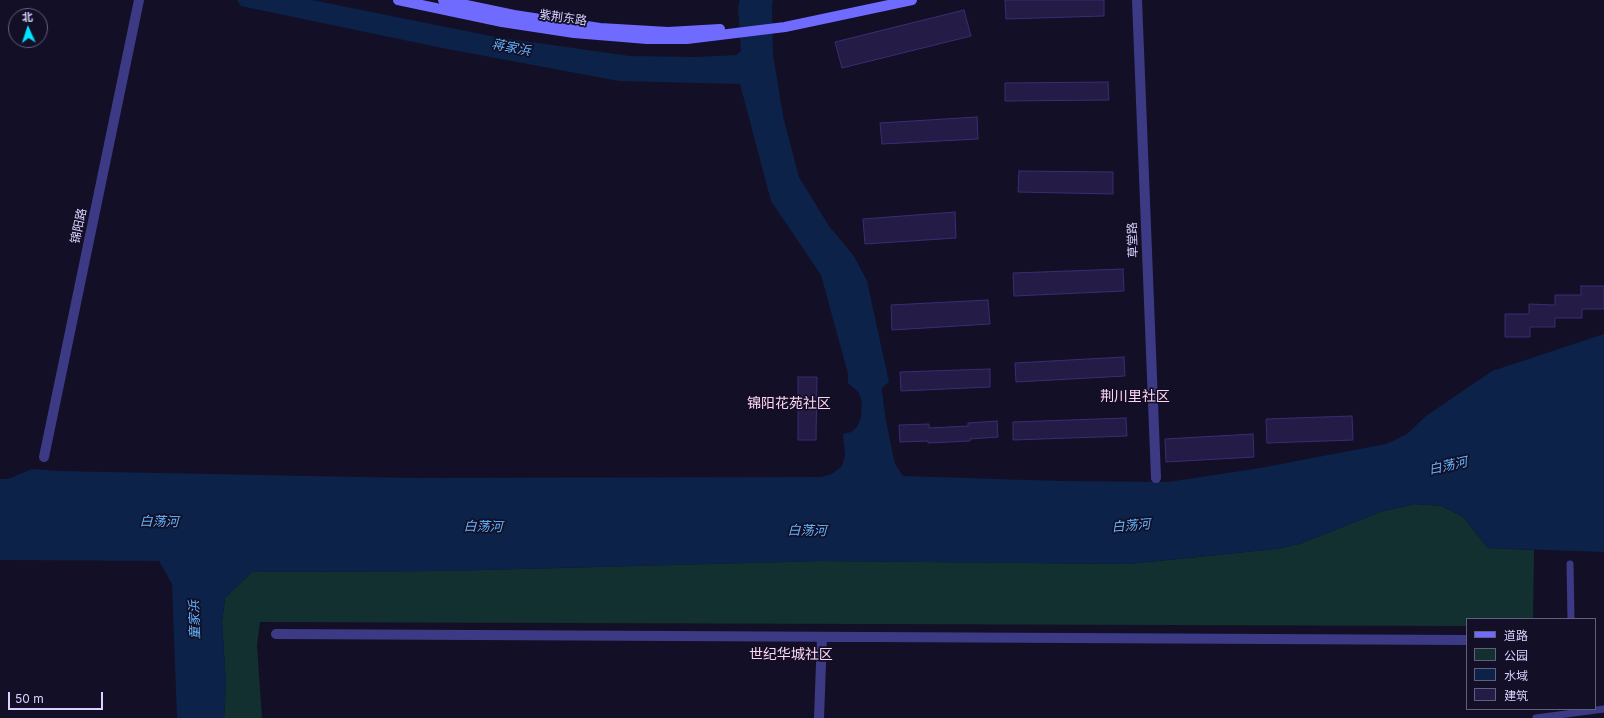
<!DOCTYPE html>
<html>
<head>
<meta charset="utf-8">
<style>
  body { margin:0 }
  #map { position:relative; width:1604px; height:718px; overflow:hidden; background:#130f26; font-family:Inter,"Noto Sans SC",sans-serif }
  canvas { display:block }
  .legend { position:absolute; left:1466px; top:618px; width:130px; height:92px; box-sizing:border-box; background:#130f26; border:1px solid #625e7d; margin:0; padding:5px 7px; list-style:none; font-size:12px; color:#d9d4ff }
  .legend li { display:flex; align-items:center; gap:8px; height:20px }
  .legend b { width:20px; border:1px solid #625e7d }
  .north { position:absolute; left:8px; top:8px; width:40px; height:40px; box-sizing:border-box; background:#130f26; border:1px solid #625e7d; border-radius:50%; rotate:357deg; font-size:11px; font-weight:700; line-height:16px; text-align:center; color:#d9d4ff }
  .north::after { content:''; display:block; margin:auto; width:14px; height:18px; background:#00e5ff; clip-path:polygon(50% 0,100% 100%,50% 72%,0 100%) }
  .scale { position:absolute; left:8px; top:692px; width:95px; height:18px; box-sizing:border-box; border:2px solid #d9d4ff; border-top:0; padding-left:5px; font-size:12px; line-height:14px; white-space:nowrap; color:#d9d4ff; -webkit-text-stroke:3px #130f26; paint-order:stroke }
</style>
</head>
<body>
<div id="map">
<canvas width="1604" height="718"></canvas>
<ul class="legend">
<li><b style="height:5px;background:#6f6bff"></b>道路</li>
<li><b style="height:11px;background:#12302f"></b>公园</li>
<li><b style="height:11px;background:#0c2248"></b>水域</li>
<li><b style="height:11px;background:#241b47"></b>建筑</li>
</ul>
<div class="north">北</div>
<div class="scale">50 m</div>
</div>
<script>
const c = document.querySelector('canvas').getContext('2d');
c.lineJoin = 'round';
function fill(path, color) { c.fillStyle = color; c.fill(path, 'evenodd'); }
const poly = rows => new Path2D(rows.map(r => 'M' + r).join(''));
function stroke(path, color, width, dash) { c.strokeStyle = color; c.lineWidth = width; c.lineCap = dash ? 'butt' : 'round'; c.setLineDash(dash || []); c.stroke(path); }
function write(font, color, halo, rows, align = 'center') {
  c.font = font + ' Inter,"Noto Sans SC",sans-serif'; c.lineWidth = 3.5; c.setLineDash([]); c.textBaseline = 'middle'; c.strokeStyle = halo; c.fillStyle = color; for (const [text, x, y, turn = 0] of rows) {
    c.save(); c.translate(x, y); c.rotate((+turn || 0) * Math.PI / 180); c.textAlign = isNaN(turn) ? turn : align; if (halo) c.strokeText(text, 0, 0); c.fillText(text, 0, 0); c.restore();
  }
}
fill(poly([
  [1415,504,1442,506,1463,517,1488,548,1534,550,1533,619,1467,619,1467,626,260,622,257,645,262,718,224,718,226,683,222,623,225,598,252,572,444,571,822,561,1128,564,1276,549,1299,544,1383,511]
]), '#12302f');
fill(poly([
  [237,0,312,0,496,37,630,56,696,57,736,55,741,51,738,8,740,0,773,0,772,5,773,54,783,116,799,177,829,226,854,256,867,281,889,382,882,388,882,392,886,421,895,464,903,476,1062,481,1168,482,1260,468,1386,444,1407,434,1426,416,1492,371,1604,334,1604,552,1488,548,1463,517,1442,506,1415,504,1383,511,1299,544,1276,549,1128,564,822,561,444,571,252,572,225,598,222,623,226,683,224,718,177,718,172,584,159,561,0,560,0,479,8,479,32,469,59,471,412,478,821,477,832,474,842,466,845,455,843,434,851,432,857,427,861,418,862,404,859,393,848,383,848,374,821,275,771,201,740,84,619,81,442,48,241,6]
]), '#0c2248');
const building = poly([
  [1005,0,1104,0,1104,16,1006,19,1005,0],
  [964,10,971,36,842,68,835,42,964,10],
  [1108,82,1109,100,1005,101,1005,83,1108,82],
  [977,117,978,139,882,144,880,123,977,117],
  [1019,171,1113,172,1113,194,1018,192,1019,171],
  [955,212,956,238,865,244,863,219,955,212],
  [1123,269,1124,291,1014,296,1013,273,1123,269],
  [1581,286,1604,286,1604,309,1582,309,1582,318,1555,318,1555,327,1530,327,1530,337,1505,337,1505,314,1529,314,1529,304,1555,305,1555,295,1581,295,1581,286],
  [988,300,990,324,892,330,891,305,988,300],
  [1124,357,1125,376,1016,382,1015,363,1124,357],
  [990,369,990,387,901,391,900,372,990,369],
  [798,377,817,377,816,440,798,440,798,377],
  [1352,416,1353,440,1267,443,1266,419,1352,416],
  [1126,418,1127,436,1013,440,1013,422,1126,418],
  [997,421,998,437,970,439,970,441,928,443,928,441,900,442,899,425,929,424,929,428,968,426,968,423,997,421],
  [1253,434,1254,457,1166,462,1165,439,1253,434]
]);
fill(building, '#241b47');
stroke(building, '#3b2d73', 1);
stroke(poly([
  [1570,564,1571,619],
  [1536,718,1604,709]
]), '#3d3a85', 7);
stroke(poly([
  [1137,0,1156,478],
  [44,457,139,0],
  [276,634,1467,640],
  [819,718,822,637]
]), '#3d3a85', 10);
stroke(poly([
  [398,0,502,22,574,33,647,39,687,39,785,27,912,0],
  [443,0,514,15,600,28,668,32,720,29]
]), '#6f6bff', 10);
write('12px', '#d9d4ff', '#130f26', [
  ["紫荆东路",563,18,8],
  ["锦阳路",79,226,-78],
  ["草堂路",1133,240,-92]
]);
write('italic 13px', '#62b6ff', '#130f26', [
  ["蒋家浜",511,48,11],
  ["白荡河",1448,466,-12],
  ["白荡河",159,522,1],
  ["白荡河",1131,526,-5],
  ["白荡河",483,527,1],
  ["白荡河",807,531,1],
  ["童家浜",195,620,-92]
]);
write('14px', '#ffd6f0', '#130f26', [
  ["荆川里社区",1135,397],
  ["锦阳花苑社区",789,404],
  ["世纪华城社区",791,655]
]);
</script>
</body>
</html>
